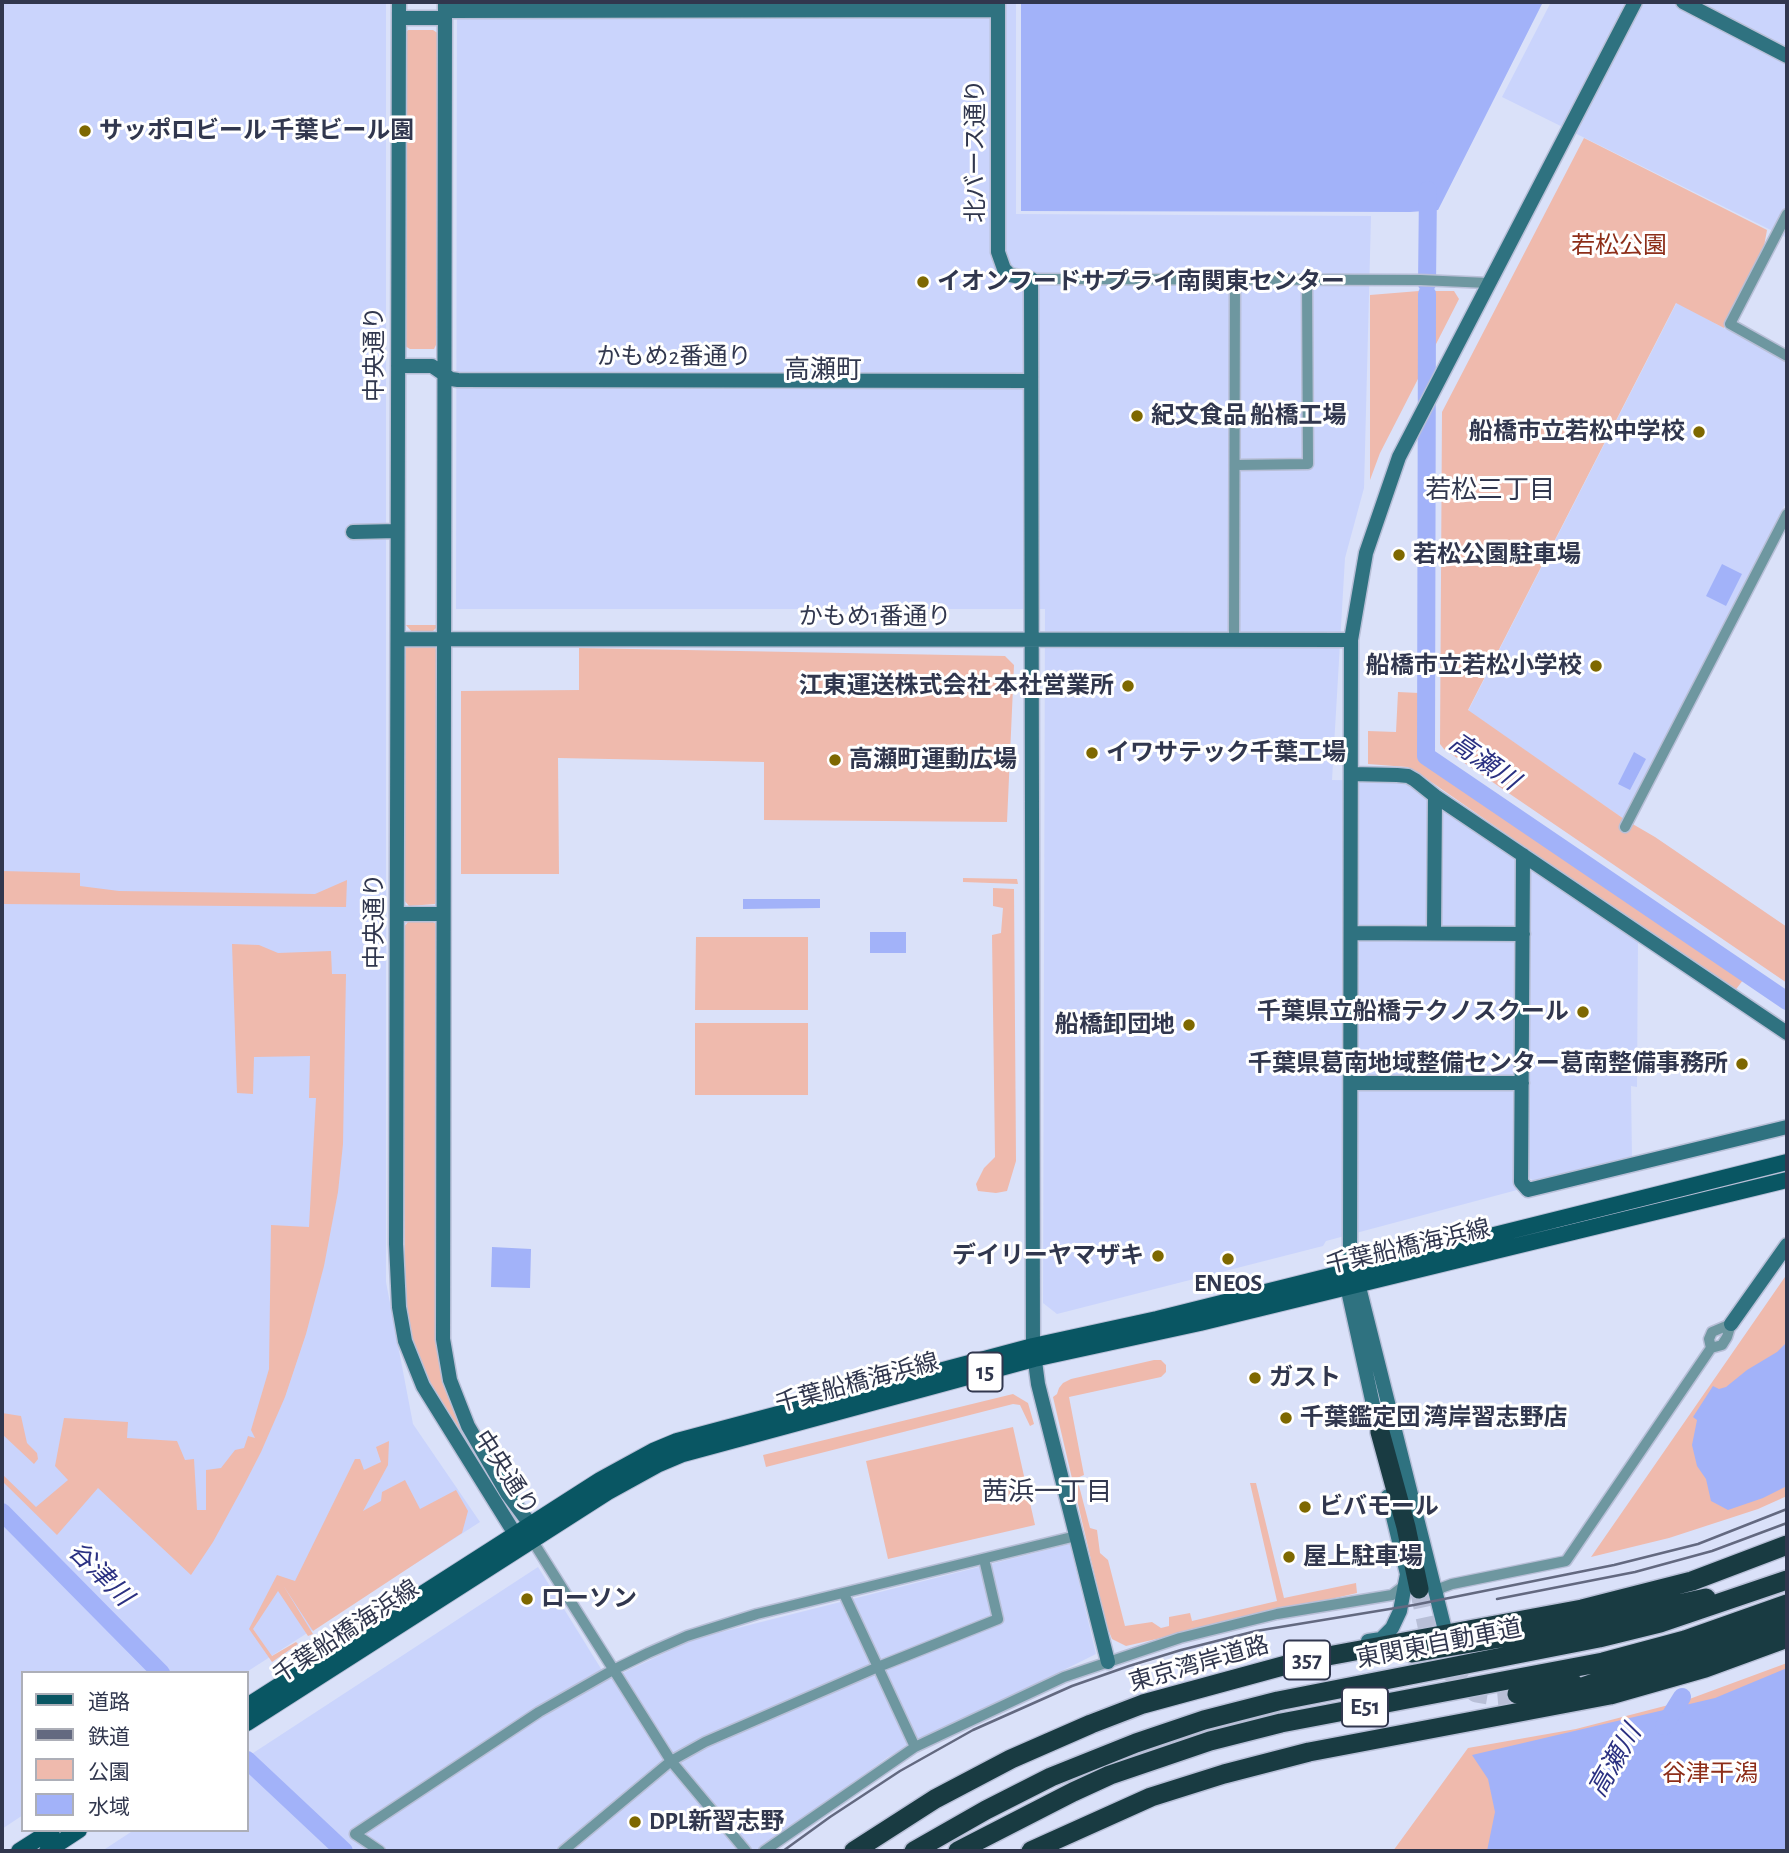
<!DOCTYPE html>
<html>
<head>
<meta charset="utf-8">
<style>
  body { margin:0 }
  #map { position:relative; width:1789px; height:1853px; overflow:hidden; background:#dae1f9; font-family:"Alegreya Sans","Noto Sans JP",sans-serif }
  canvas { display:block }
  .frame { position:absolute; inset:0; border:4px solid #31374e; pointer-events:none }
  .legend { position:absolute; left:21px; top:1671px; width:228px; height:161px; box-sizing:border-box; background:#fff; border:2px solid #adafb8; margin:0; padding:9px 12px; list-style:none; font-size:21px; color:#31374e }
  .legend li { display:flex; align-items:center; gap:14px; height:35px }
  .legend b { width:35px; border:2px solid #adafb8 }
</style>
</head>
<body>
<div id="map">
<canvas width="1789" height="1853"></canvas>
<div class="frame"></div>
<ul class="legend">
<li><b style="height:9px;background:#095663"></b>道路</li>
<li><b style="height:9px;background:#636980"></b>鉄道</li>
<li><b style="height:19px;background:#efbaad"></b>公園</li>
<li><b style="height:19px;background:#a2b2f9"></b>水域</li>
</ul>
</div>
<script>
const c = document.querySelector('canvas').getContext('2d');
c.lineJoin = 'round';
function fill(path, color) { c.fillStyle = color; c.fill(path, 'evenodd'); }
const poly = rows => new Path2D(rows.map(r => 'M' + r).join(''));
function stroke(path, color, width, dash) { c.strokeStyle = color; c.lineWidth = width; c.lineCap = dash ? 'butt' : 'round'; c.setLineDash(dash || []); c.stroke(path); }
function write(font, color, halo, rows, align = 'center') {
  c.font = font + ' "Alegreya Sans","Noto Sans JP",sans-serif'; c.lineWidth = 6; c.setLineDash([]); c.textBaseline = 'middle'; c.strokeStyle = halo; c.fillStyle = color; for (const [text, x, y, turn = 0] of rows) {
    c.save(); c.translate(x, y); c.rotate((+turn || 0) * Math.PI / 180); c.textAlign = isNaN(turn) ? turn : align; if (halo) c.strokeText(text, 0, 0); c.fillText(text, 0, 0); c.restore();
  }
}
fill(poly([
  [2,2,386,2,386,1282,413,1424,480,1522,245,1673,23,1673,23,1815,2,1829],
  [457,2,1016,2,1016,214,1371,216,1364,488,1345,558,1332,780,1404,781,1519,858,1517,1190,1326,1241,1323,1246,1057,1314,1043,1303,1045,609,456,609],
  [1551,2,1787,2,1787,238,1502,97],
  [1677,302,1787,363,1787,501,1624,819,1468,711],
  [1535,870,1638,938,1637,1087,1631,1086,1632,1159,1536,1182,1529,1178,1528,874],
  [1070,1544,1096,1654,888,1757,759,1851,102,1851,134,1830,247,1830,247,1757,538,1567,608,1680,694,1639]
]), '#cad4fc');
fill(poly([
  [408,30,433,30,439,34,438,341,434,349,410,349,405,346,404,36],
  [1584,138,1767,230,1763,252,1724,328,1676,303,1468,710,1624,819,1655,837,1787,927,1787,983,1444,749,1440,744,1442,412],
  [1419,291,1419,377,1380,453,1370,480,1370,295],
  [1435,291,1454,291,1459,299,1435,346],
  [406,625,436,625,436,628,432,632,412,632],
  [405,646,435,646,437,653,438,897,435,904,409,906,403,899],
  [579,648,1005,656,1014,665,1007,822,764,820,764,762,558,758,559,874,461,874,461,691,579,690],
  [1398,692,1419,693,1419,758,1743,980,1734,992,1414,770,1407,767,1368,764,1368,731,1396,732],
  [2,871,80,873,80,886,119,891,315,894,347,880,346,907,2,904],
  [963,878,1017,879,1018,884,963,882],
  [993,888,1014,889,1016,1161,1007,1191,996,1193,978,1191,976,1184,984,1168,995,1157,992,935,1001,933,1003,908,993,906],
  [431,921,435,923,437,931,437,1340,477,1462,429,1384,412,1340,405,1307,403,928,408,922],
  [696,937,808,937,808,1010,695,1010],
  [232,944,259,945,278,953,331,951,332,974,346,974,343,1144,338,1192,324,1266,306,1334,285,1397,261,1452,243,1487,213,1542,191,1575,98,1488,57,1535,2,1481,2,1474,36,1507,68,1480,55,1466,64,1418,128,1422,127,1438,177,1441,185,1460,194,1459,197,1510,206,1510,206,1470,221,1468,235,1450,244,1448,248,1436,255,1438,251,1430,269,1369,271,1225,309,1227,316,1098,309,1098,310,1056,254,1057,253,1094,237,1093],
  [695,1023,808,1023,808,1095,695,1095],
  [1787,1274,1787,1496,1758,1509,1669,1538,1591,1557],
  [1154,1360,1161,1360,1166,1365,1166,1372,1161,1377,1069,1397,1084,1475,1077,1478,1090,1528,1097,1530,1100,1553,1108,1560,1125,1626,1152,1622,1161,1628,1169,1626,1169,1617,1190,1613,1192,1621,1277,1601,1250,1483,1256,1483,1284,1598,1356,1583,1357,1593,1126,1646,1112,1639,1106,1624,1053,1397,1057,1394,1059,1388,1063,1383,1071,1379],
  [1013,1394,1028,1403,1034,1424,1030,1426,1020,1405,1013,1404,766,1467,763,1455],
  [2,1413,21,1416,27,1443,37,1453,38,1459,34,1464,2,1434],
  [1013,1427,1035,1525,888,1559,866,1461],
  [389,1441,388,1465,363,1511,381,1501,382,1492,405,1480,420,1509,456,1490,468,1511,462,1533,313,1631,283,1585,313,1634,308,1636,278,1591,253,1629,272,1656,296,1642,298,1644,272,1662,249,1629,277,1575,295,1581,355,1459,360,1459,364,1470,381,1462,376,1447],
  [1787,1663,1787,1851,1393,1851,1468,1748,1576,1729,1684,1701]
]), '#efbaad');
fill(poly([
  [1021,2,1543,2,1438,210,1410,212,1021,211],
  [1722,564,1742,574,1726,606,1706,596],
  [1634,752,1646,759,1630,790,1618,784],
  [743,899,820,899,820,908,743,909],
  [870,932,906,932,906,953,870,953],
  [492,1247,531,1249,530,1288,491,1287],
  [1787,1342,1787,1486,1763,1498,1728,1510,1711,1501,1706,1479,1697,1466,1692,1445,1697,1420,1693,1417,1713,1386,1719,1389,1726,1387,1747,1370,1777,1352],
  [1787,1668,1787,1851,1487,1851,1495,1812,1488,1779,1472,1755,1715,1698]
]), '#a2b2f9');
stroke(poly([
  [1427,284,1428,190],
  [1427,294,1426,756,1787,1001],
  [2,1512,161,1673],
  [1664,1726,1682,1697],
  [247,1760,344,1851]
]), '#a2b2f9', 18);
stroke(poly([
  [1419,1589,1429,1635,1435,1650,1449,1671,1476,1693,1494,1696,1517,1694]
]), '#b8bfd7', 19, [19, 10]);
const street = poly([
  [1787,214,1730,324,1787,356],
  [1031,279,1420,280,1488,283],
  [1236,465,1308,464,1307,280],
  [1234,640,1235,280],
  [1625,827,1787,514],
  [1731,1324,1727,1337,1722,1345,1711,1348,1709,1339,1712,1332,1731,1324],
  [532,1540,671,1761,746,1851],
  [844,1594,915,1747],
  [1437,1594,1441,1588,1452,1584,1566,1561,1711,1348],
  [380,1851,355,1834,539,1712,613,1670,648,1653,687,1636,757,1614,1076,1536],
  [563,1851,671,1761,705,1742,878,1667,998,1619,984,1559],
  [764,1851,915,1747,1064,1677,1180,1638,1277,1614,1392,1595,1405,1585]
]);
const secondary = poly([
  [399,2,396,1244,399,1307,405,1341,423,1386,515,1534,532,1540,530,1524,507,1493,468,1426,450,1380,443,1339,445,2],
  [998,2,998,252,1004,269,1010,275,1031,279,1033,1346,1038,1384,1108,1662],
  [1683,2,1787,56],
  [445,11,998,10],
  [399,18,445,18],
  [398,366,432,366,451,379,458,380,1031,381],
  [353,532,397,531],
  [398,639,1351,640],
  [1351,774,1397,775,1408,776,1415,780,1435,796,1787,1033],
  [1523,855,1521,1182,1528,1190,1787,1127],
  [398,914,442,914],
  [1351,933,1523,934],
  [1434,933,1435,796],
  [1351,1083,1522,1083],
  [1349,1277,1347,1286,1381,1441],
  [1731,1324,1787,1245],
  [1446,1634,1358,1283,1352,1269,1350,1250,1351,640,1366,553,1399,457,1635,2],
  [1368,1641,1381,1639,1392,1628,1400,1611,1407,1574,1388,1496]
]);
const primary = poly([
  [247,1706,600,1480,653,1451,677,1441,1033,1346,1157,1319,1787,1162],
  [247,1723,608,1492,657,1465,683,1454,1034,1359,1200,1323,1787,1180],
  [19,1851,52,1830],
  [47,1851,79,1830]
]);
const highway = poly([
  [1380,1432,1406,1527,1419,1589],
  [1412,1653,1596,1622,1706,1598],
  [1517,1694,1574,1684],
  [1562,1694,1620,1674,1708,1651,1787,1623],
  [854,1851,935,1799,1011,1759,1091,1724,1143,1704,1301,1661,1582,1609,1692,1581,1787,1545],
  [914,1851,986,1810,1051,1777,1136,1743,1204,1720,1278,1701,1599,1638,1660,1623,1787,1580],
  [958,1851,1073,1792,1110,1775,1210,1741,1281,1723,1603,1662,1685,1640,1787,1604],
  [1031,1851,1151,1797,1224,1774,1309,1752,1610,1695,1705,1668,1787,1638]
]);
stroke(street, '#b8bfd7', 13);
stroke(secondary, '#b8bfd7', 17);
stroke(primary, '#b8bfd7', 18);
stroke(highway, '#b8bfd7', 22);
stroke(street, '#6e97a0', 10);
stroke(secondary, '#2f7280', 14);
stroke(primary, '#095663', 16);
stroke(highway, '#193b42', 19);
stroke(poly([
  [1497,1599,1635,1572,1712,1551,1787,1523],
  [783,1851,830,1817,900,1771,973,1730,1072,1686,1129,1666,1181,1650,1256,1631,1414,1605,1614,1565,1698,1544,1787,1509]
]), '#636980', 2.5);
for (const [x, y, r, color] of [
  [85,131,7,"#7e6800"],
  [923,282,7,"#7e6800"],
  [1137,416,7,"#7e6800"],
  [1699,432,7,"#7e6800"],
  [1399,555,7,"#7e6800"],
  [1596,666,7,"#7e6800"],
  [1128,686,7,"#7e6800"],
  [1092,753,7,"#7e6800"],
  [835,760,7,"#7e6800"],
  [1583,1012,7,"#7e6800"],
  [1189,1025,7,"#7e6800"],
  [1742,1064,7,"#7e6800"],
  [1158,1256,7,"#7e6800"],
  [1228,1259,7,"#7e6800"],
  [1255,1378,7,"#7e6800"],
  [1286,1418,7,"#7e6800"],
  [1305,1507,7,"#7e6800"],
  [1289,1557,7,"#7e6800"],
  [527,1599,7,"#7e6800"],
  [635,1822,7,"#7e6800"]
]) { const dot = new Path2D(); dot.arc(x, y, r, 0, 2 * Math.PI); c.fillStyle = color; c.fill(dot); stroke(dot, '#fff', 2.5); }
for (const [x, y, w] of [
  [985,1372,35],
  [1307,1660,46],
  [1365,1707,46]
]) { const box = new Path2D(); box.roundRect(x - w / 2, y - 19.5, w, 39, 5); c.fillStyle = '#fff'; c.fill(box); stroke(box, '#31374e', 2); }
write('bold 23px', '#31374e', null, [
  ["15",985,1372],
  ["357",1307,1660],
  ["E51",1365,1707]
]);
write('bold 24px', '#31374e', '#fff', [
  ["サッポロビール 千葉ビール園",99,131],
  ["イオンフードサプライ南関東センター",937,282],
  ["紀文食品 船橋工場",1151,416],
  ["船橋市立若松中学校",1685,432,"right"],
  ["若松公園駐車場",1413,555],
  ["船橋市立若松小学校",1582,666,"right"],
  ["江東運送株式会社 本社営業所",1114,686,"right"],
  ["イワサテック千葉工場",1106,753],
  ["高瀬町運動広場",849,760],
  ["千葉県立船橋テクノスクール",1569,1012,"right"],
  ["船橋卸団地",1175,1025,"right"],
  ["千葉県葛南地域整備センター葛南整備事務所",1728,1064,"right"],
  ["デイリーヤマザキ",1144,1256,"right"],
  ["ENEOS",1228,1284,"center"],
  ["ガスト",1269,1378],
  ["千葉鑑定団 湾岸習志野店",1300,1418],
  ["ビバモール",1319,1507],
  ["屋上駐車場",1303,1557],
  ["ローソン",541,1599],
  ["DPL新習志野",649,1822]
], 'left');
write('24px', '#31374e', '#fff', [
  ["北バース通り",976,151,-90],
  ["中央通り",375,354,-90],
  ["かもめ2番通り",674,357],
  ["かもめ1番通り",875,617],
  ["中央通り",375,921,-90],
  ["千葉船橋海浜線",1408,1247,-13],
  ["千葉船橋海浜線",857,1383,-15],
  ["中央通り",506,1473,57],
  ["千葉船橋海浜線",346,1632,-33],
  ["東関東自動車道",1439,1644,-11],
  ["東京湾岸道路",1199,1664,-16]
]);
write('24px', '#8d2e19', '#fff', [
  ["若松公園",1619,246],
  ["谷津干潟",1710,1774]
]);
write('26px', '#31374e', '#fff', [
  ["高瀬町",823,370],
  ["若松三丁目",1490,490],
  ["茜浜一丁目",1047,1492]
]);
write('italic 26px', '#2b3182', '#fff', [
  ["高瀬川",1484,762,35],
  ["谷津川",100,1574,45],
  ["高瀬川",1615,1761,-60]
]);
</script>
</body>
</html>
